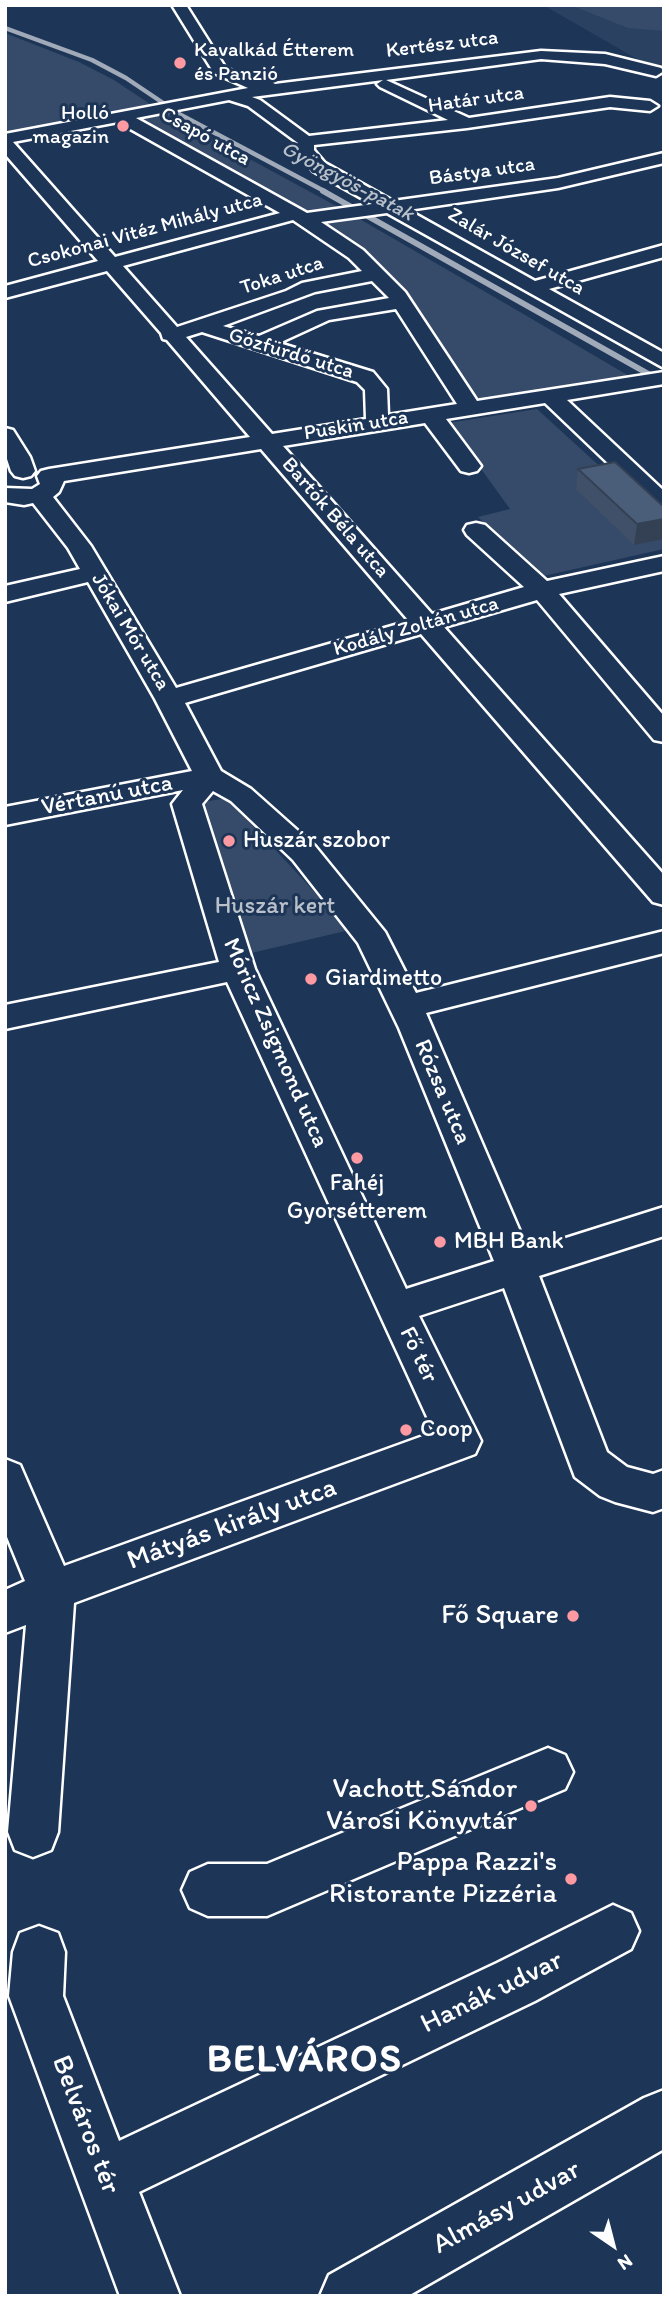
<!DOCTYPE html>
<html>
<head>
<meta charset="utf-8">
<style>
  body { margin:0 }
  #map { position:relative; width:669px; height:2301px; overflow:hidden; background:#1d3557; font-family:Itim,sans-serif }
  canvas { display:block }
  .frame { position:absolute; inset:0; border:7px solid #fff; pointer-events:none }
  .north { position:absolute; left:578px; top:2210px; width:70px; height:70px; -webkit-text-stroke:5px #1d3557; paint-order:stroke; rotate:145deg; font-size:19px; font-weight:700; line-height:28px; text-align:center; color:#fff }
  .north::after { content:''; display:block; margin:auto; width:24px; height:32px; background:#fff; clip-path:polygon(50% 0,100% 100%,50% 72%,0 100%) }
</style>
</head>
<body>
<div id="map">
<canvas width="669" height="2301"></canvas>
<div class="frame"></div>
<div class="north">N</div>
</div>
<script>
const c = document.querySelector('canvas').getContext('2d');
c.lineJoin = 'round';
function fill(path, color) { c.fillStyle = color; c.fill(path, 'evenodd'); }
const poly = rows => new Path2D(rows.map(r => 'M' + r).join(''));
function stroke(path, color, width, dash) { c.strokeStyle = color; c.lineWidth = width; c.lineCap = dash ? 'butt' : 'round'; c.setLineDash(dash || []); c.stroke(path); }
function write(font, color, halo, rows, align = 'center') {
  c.font = font + ' Itim,sans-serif'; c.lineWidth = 6; c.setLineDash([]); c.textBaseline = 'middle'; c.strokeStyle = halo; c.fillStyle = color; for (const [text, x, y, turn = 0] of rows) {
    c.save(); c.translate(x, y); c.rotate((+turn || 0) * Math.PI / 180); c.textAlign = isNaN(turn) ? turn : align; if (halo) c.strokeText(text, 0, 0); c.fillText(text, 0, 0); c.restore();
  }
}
fill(poly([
  [543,5,664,5,664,65,644,63]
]), '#2a4161');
fill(poly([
  [570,5,659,5,664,7,664,31,628,28],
  [5,33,79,62,114,80,156,108,349,213,300,217,120,116,5,140],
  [358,218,508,305,636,380,475,404,428,331,315,226],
  [537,409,664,525,664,549,539,577,478,517,510,509,448,423],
  [227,798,350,930,247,954,203,802]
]), '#364b69');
stroke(poly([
  [5,28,92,60,126,78,181,115,326,192]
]), '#a0aab8', 4.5);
stroke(poly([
  [323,191,661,381]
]), '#a0aab8', 6);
const minor = poly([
  [172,5,186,5,225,67,248,79,268,80,275,84,541,51,605,54,661,68,664,71,656,76,605,64,541,59,386,80,469,118,610,97,650,101,658,106,650,111,610,107,467,128,314,145,314,150,325,163,393,201,558,178,664,153,664,163,558,188,408,210,535,281,664,245,664,257,549,289,664,353,664,368,387,213,321,222,363,250,405,292,477,401,664,372,664,384,567,400,664,491,664,511,656,509,545,403,446,419,481,466,477,471,469,473,461,471,425,423,283,446,432,614,524,587,467,535,464,530,467,525,476,523,485,525,547,581,664,556,664,571,559,594,664,716,664,742,654,740,537,600,444,627,664,875,664,905,653,902,421,634,185,703,221,771,251,789,315,846,385,932,416,993,664,931,664,953,426,1013,528,1250,664,1207,664,1236,539,1276,607,1452,627,1467,653,1474,664,1470,664,1508,653,1512,615,1502,600,1496,575,1477,504,1288,419,1316,481,1441,475,1454,74,1603,58,1832,51,1850,33,1857,15,1850,8,1832,26,1625,5,1633,5,1590,25,1581,5,1532,5,1459,20,1465,64,1566,434,1432,227,982,5,1029,5,1005,219,962,172,804,183,790,5,825,5,807,192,771,155,699,88,582,5,602,5,586,80,569,68,548,33,503,24,505,5,502,5,488,32,489,40,484,37,476,41,471,49,469,250,437,167,340,163,339,161,333,107,271,5,298,5,286,98,261,5,154,5,134,248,88,214,73,172,5],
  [383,80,377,84,380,87,448,120,309,136,260,100,252,97,383,80],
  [229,100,248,106,298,143,298,150,313,171,372,204,307,213,136,118,229,100],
  [118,122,280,213,115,257,13,142,118,122],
  [293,220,349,258,362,271,302,283,286,291,177,327,123,266,293,220],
  [372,281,389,298,317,311,259,336,223,326,315,292,372,281],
  [396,309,457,404,388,415,387,389,373,372,279,343,329,320,396,309],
  [202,332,357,382,365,390,366,419,272,434,186,337,202,332],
  [261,449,409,621,176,688,91,546,53,497,59,492,64,481,261,449],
  [213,791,231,801,293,860,358,943,399,1028,494,1261,406,1289,255,969,202,804,213,791],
  [5,428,13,430,30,457,35,471,31,476,23,478,15,476,11,471,5,453,5,428],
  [548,1748,565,1755,573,1772,565,1789,267,1916,208,1916,190,1908,182,1890,190,1872,208,1864,267,1864,548,1748],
  [613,1905,631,1913,639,1931,631,1949,535,2001,139,2192,180,2296,120,2296,9,1996,13,1952,20,1933,39,1926,58,1933,65,1952,63,1996,119,2141,497,1963,613,1905],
  [664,2090,664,2149,408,2296,320,2296,329,2275,644,2098,664,2090]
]);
stroke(minor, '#fff', 5);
fill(minor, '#1d3557');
fill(poly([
  [578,469,664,507,634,545,576,489]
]), '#405068');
fill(poly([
  [664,519,664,539,634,545,637,524]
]), '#344155');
const building = poly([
  [615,462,664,507,664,519,637,524,578,469,615,462]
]);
fill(building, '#4a5d79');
stroke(building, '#344155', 2);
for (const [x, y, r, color] of [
  [180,63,7,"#ff9aa2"],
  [123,126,7,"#ff9aa2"],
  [229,841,7,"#ff9aa2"],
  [311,979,7,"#ff9aa2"],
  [357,1158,7,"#ff9aa2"],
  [440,1242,7,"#ff9aa2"],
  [406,1430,7,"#ff9aa2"],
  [573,1616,7,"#ff9aa2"],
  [531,1806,7,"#ff9aa2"],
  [571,1879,7,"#ff9aa2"]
]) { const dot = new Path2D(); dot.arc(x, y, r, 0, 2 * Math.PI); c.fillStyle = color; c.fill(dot); stroke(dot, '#1d3557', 2.5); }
write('21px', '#fff', '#1d3557', [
  ["Kertész utca",442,45,-7],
  ["Határ utca",476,100,-8],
  ["Csapó utca",205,137,29],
  ["Bástya utca",482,172,-8],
  ["Csokonai Vitéz Mihály utca",145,231,-15],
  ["Zalár József utca",516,252,30],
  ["Toka utca",282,276,-18],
  ["Gőzfürdő utca",291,354,17],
  ["Puskin utca",356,426,-9],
  ["Bartók Béla utca",335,518,49],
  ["Kodály Zoltán utca",416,627,-16],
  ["Jókai Mór utca",130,632,59]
]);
write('21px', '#fff', '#1d3557', [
  ["Kavalkád Étterem",194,51],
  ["és Panzió",194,75],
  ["Holló",109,114,"right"],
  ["magazin",109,138,"right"]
], 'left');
write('italic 21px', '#b8c0ca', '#1d3557', [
  ["Gyöngyös-patak",347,182,28]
]);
write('24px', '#fff', '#1d3557', [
  ["Vértanú utca",107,796,-11],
  ["Móricz Zsigmond utca",275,1043,66],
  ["Rózsa utca",442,1092,67],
  ["Fő tér",418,1355,64]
]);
write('24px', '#fff', '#1d3557', [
  ["Huszár szobor",243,841],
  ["Giardinetto",325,979],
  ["Fahéj",357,1184,"center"],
  ["Gyorsétterem",357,1212,"center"],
  ["MBH Bank",454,1242],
  ["Coop",420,1430]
], 'left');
write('24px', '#b9c0ca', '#1d3557', [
  ["Huszár kert",275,907]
]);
write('28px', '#fff', '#1d3557', [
  ["Mátyás király utca",232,1525,-20],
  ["Hanák udvar",492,1993,-26],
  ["Belváros tér",85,2125,69],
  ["Almásy udvar",507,2208,-29]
]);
write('28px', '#fff', '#1d3557', [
  ["Fő Square",559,1616],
  ["Vachott Sándor",517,1790],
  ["Városi Könyvtár",517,1822],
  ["Pappa Razzi's",557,1863],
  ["Ristorante Pizzéria",557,1895]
], 'right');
c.letterSpacing = '2px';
write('bold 38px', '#fff', '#1d3557', [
  ["BELVÁROS",305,2061]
]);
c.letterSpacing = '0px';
</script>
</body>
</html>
